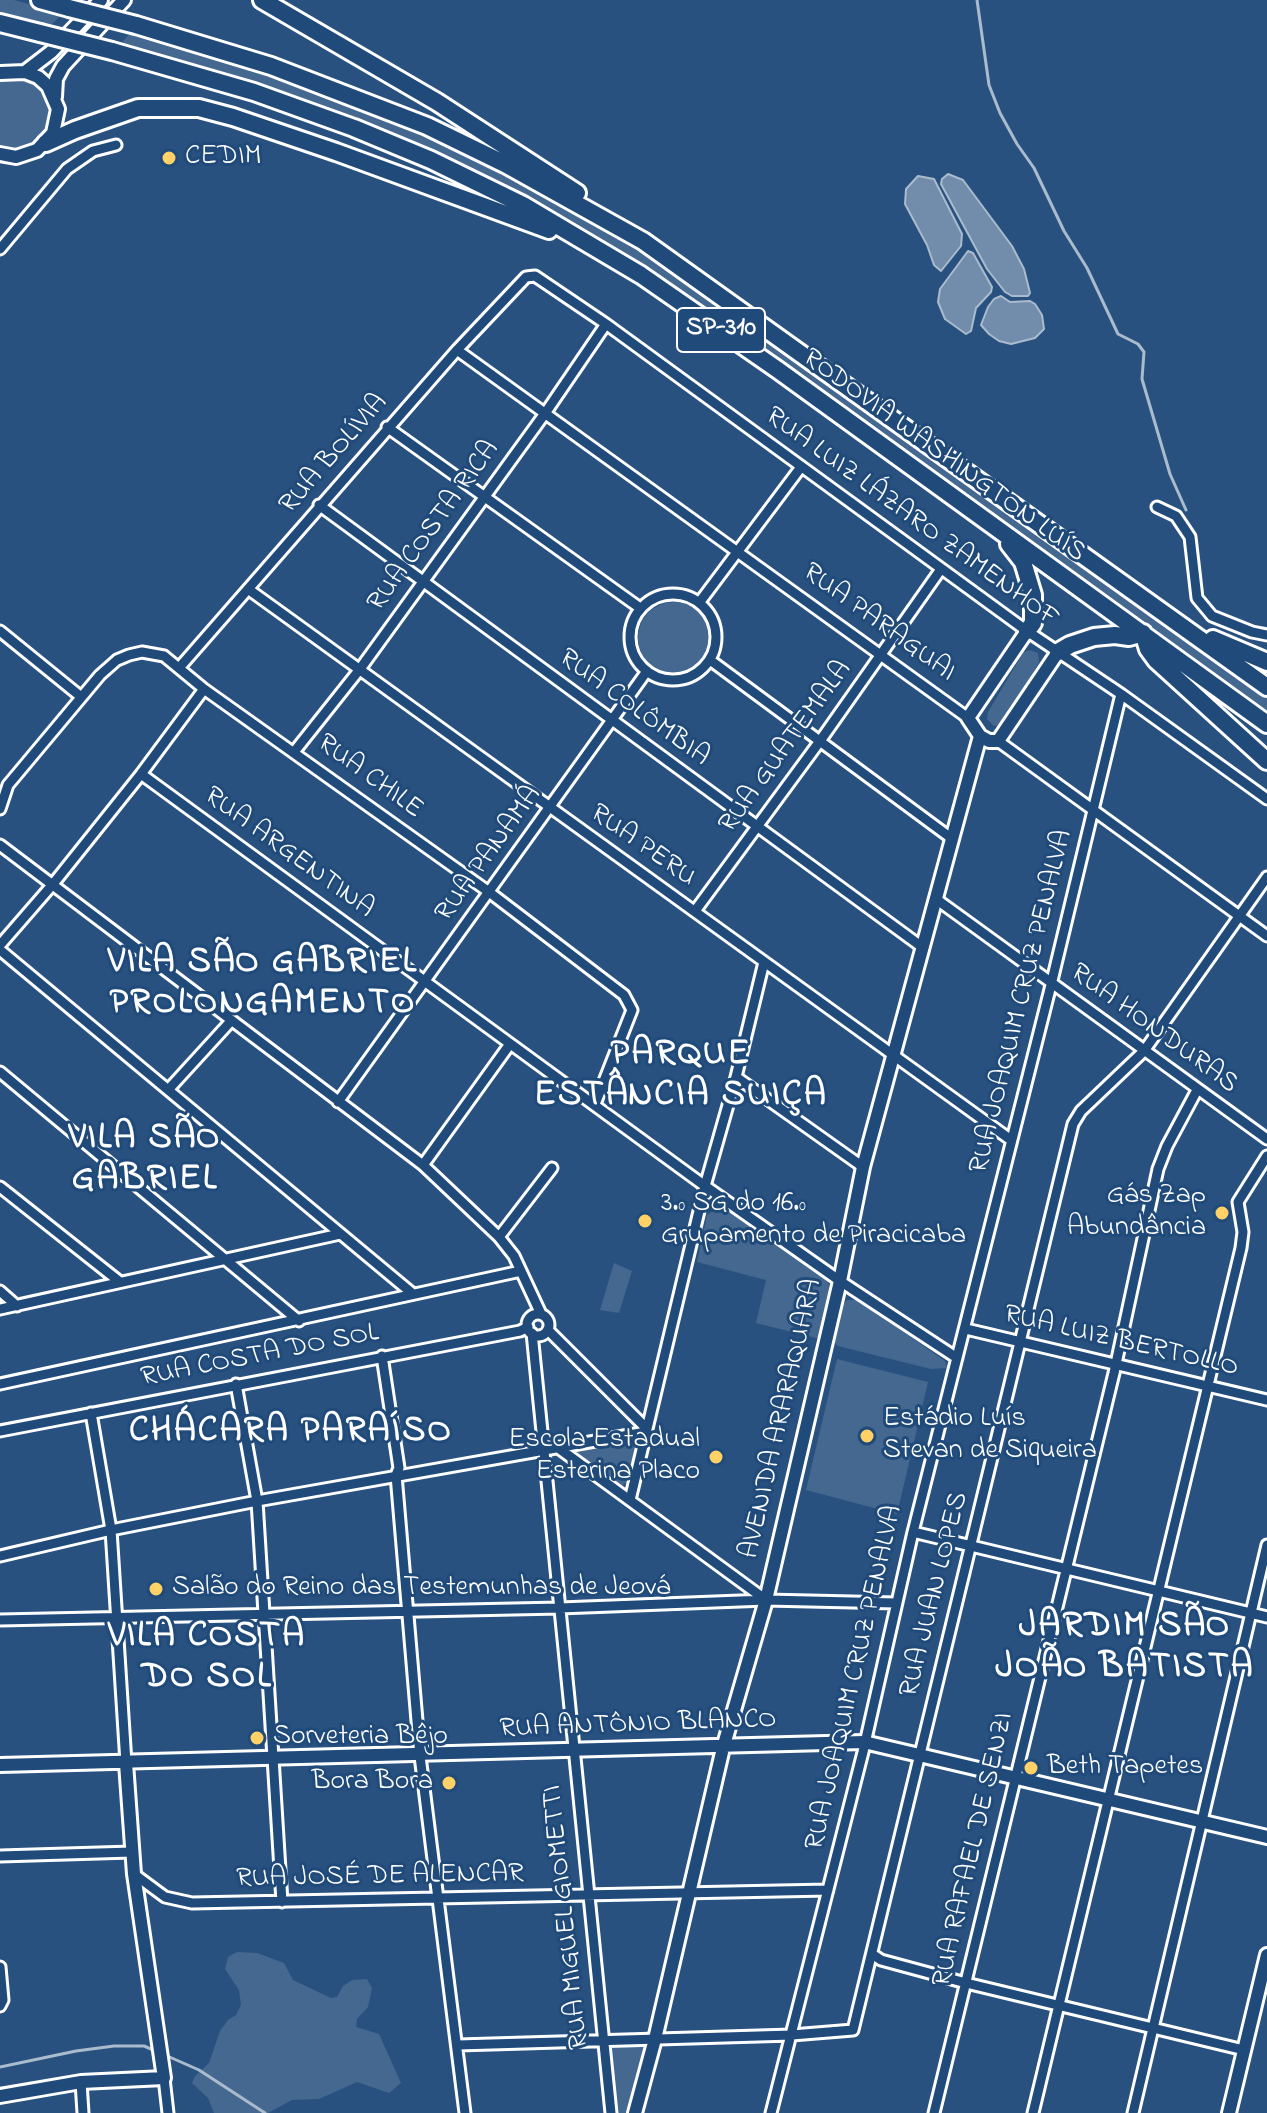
<!DOCTYPE html>
<html>
<head>
<meta charset="utf-8">
<style>
  body { margin:0 }
  canvas { display:block; background:#28517f }
</style>
</head>
<body>
<canvas width="1267" height="2113"></canvas>
<script>
const c = document.querySelector('canvas').getContext('2d');
c.lineJoin = 'round';
function fill(path, color) { c.fillStyle = color; c.fill(path, 'evenodd'); }
const poly = rows => new Path2D(rows.map(r => 'M' + r).join(''));
function stroke(path, color, width, dash) { c.strokeStyle = color; c.lineWidth = width; c.lineCap = dash ? 'butt' : 'round'; c.setLineDash(dash || []); c.stroke(path); }
function write(font, color, halo, rows, align = 'center') {
  c.font = font + ' "Indie Flower",sans-serif'; c.lineWidth = 6; c.setLineDash([]); c.textBaseline = 'middle'; c.strokeStyle = halo; c.fillStyle = color; for (const [text, x, y, turn = 0] of rows) {
    c.save(); c.translate(x, y); c.rotate((+turn || 0) * Math.PI / 180); c.textAlign = isNaN(turn) ? turn : align; if (halo) c.strokeText(text, 0, 0); c.fillText(text, 0, 0); c.restore();
  }
}
fill(poly([
  [0,0,14,0,63,13,48,28,0,15],
  [131,32,280,75,443,140,602,225,651,255,1267,692,1267,716,643,272,276,92,166,57,119,46],
  [26,77,38,83,47,93,53,105,50,131,42,141,18,152,5,150,0,148,0,79],
  '638 638a36 36 0 1 1 72 0a36 36 0 1 1-72 0Z',
  [1029,650,1038,653,1039,662,1004,724,994,726,987,719,988,712,1023,653],
  [720,1206,728,1208,828,1281,831,1295,820,1339,756,1323,766,1280,697,1262,707,1215],
  [614,1263,632,1271,619,1313,600,1310],
  [847,1300,856,1300,865,1305,945,1361,947,1368,931,1369,838,1346,832,1340,840,1308],
  [837,1359,928,1382,897,1514,806,1490],
  [634,1437,638,1443,628,1482,622,1485,573,1450],
  [237,1952,257,1953,284,1963,293,1980,331,1998,337,1997,343,1986,352,1980,367,1979,372,1988,368,2007,357,2019,356,2027,379,2034,401,2083,389,2093,357,2082,319,2099,292,2100,268,2113,214,2113,208,2098,192,2083,195,2076,209,2063,220,2031,228,2020,236,2015,241,2005,239,1990,225,1969,228,1957],
  [615,2046,645,2047,628,2113,618,2113,610,2049]
]), '#446890');
const water = poly([
  [948,174,963,180,1012,246,1024,269,1030,293,1028,296,1012,296,1005,292,987,269,941,184,942,179,948,174],
  [918,176,934,179,962,234,961,246,941,271,934,265,927,245,905,204,906,189,918,176],
  [968,251,973,253,992,287,991,292,976,308,971,331,966,334,945,319,938,302,940,289,968,251],
  [1001,296,1010,302,1030,301,1035,304,1042,315,1044,329,1035,338,1011,344,999,341,989,334,981,325,988,307,994,299,1001,296]
]);
fill(water, '#718dab');
stroke(water, '#aabbcd', 2);
stroke(poly([
  [977,0,989,85,1000,113,1017,144,1034,168,1064,231,1087,268,1118,334,1138,344,1144,352,1142,379,1170,474,1186,510],
  [165,2055,199,2070,265,2113],
  [0,2067,76,2051,114,2046,144,2046,158,2052]
]), '#aabbcd', 3);
const street = poly([
  [0,249,67,169,93,151,116,145],
  [457,350,968,718],
  [387,427,640,608],
  [319,505,922,947],
  [1157,507,1176,516,1190,537,1197,598,1212,616,1252,632,1267,635],
  [248,589,1011,1140],
  '630 637a43 43 0 1 1 86 0a43 43 0 1 1-86 0Z',
  [699,603,801,467],
  [0,631,80,696],
  [710,660,951,838],
  [179,668,457,350,526,277,535,276,606,324,1027,631,1121,694,1267,799],
  [998,741,1267,936],
  [294,752,360,669,546,412,606,324],
  [141,774,705,1186,840,1281,957,1358],
  [0,809,8,785,100,675,117,660,129,655,142,652,164,656,204,689,489,892,624,995,632,1010,595,1104],
  [0,845,423,1165,499,1237,514,1256,541,1314],
  [936,899,1267,1139],
  [695,911,820,741,941,569],
  [0,945,53,884,141,774,204,689],
  [0,950,413,1294],
  [0,1072,299,1321],
  [736,1077,863,1167],
  [168,1090,231,1021],
  [338,1102,647,671],
  [423,1165,510,1044],
  [0,1187,120,1282],
  [499,1237,552,1168],
  [0,1291,17,1306],
  [0,1309,340,1234],
  '527 1325a11 11 0 1 1 22 0a11 11 0 1 1-22 0Z',
  [966,1329,1267,1400],
  [548,1330,646,1428],
  [532,1333,611,2113],
  [382,1356,399,1468,396,1475,420,1756,465,2113],
  [0,1384,521,1271],
  [236,1384,257,1501,282,1902],
  [91,1413,111,1530,126,1763],
  [0,1431,520,1331,528,1327],
  [557,1447,766,1600],
  [630,1500,705,1186,736,1077,764,962],
  [913,1532,1267,1617],
  [0,1556,111,1530,257,1501,646,1432],
  [0,1620,560,1608,766,1600,896,1603],
  [0,1856,132,1852],
  [134,1874,165,1897,192,1903,828,1890],
  [872,1954,881,1960,966,1983,1244,2050],
  [0,1967,3,2000,0,2006],
  [458,2045,792,2035,853,2030,1073,1124,1081,1111,1144,1051,1267,877],
  [164,2078,168,2113],
  [81,2082,83,2113],
  [771,2113,863,1752,913,1532,1051,985,1121,694],
  [934,2113,1114,1373,1158,1169,1167,1146,1197,1090],
  [1033,2113,1241,1248,1243,1232,1238,1202,1267,1156],
  [1133,2113,1267,1545]
]);
const secondary = poly([
  [25,72,51,52,101,0],
  [0,73,25,72,38,77,48,86,58,109,53,133,37,150,16,157,0,154],
  [55,97,56,79,63,66,124,0],
  [1027,631,968,718,980,736,989,741,998,741,1058,652],
  [0,1765,864,1742,1267,1837],
  [0,2096,81,2082,164,2078,134,1874,126,1763],
  [635,2113,655,2039,723,1748,766,1600,840,1281,863,1167,980,736],
  [1229,2113,1267,1955]
]);
const highway = poly([
  [40,0,69,8],
  [262,0,437,102,577,193],
  [0,23,40,33],
  [136,25,271,66,427,126,505,164,643,241,1267,687],
  [112,51,254,92,354,128,431,160,523,205,560,227,641,275,778,370,1267,724],
  [46,143,75,130,138,108,199,108,233,117,336,152,549,230],
  [1009,544,1023,562,1033,595,1033,623,1027,631],
  [1213,639,1267,662],
  [1058,652,1070,645,1094,637,1115,635,1129,637,1143,633,1148,649,1156,660,1267,761]
]);
stroke(street, '#fff', 15);
stroke(secondary, '#fff', 18);
stroke(highway, '#fff', 22);
stroke(street, '#1f4a7a', 9);
stroke(secondary, '#1f4a7a', 12);
stroke(highway, '#1f4a7a', 16);
const highwayBridge = poly([
  [69,8,136,25],
  [40,33,112,51]
]);
stroke(highwayBridge, '#fff', 22, []);
stroke(highwayBridge, '#1f4a7a', 16);
for (const [x, y, r, color] of [
  [169,158,8,"#ffd166"],
  [1222,1213,8,"#ffd166"],
  [645,1221,8,"#ffd166"],
  [867,1436,8,"#ffd166"],
  [716,1457,8,"#ffd166"],
  [156,1589,8,"#ffd166"],
  [257,1738,8,"#ffd166"],
  [1031,1768,8,"#ffd166"],
  [449,1783,8,"#ffd166"]
]) { const dot = new Path2D(); dot.arc(x, y, r, 0, 2 * Math.PI); c.fillStyle = color; c.fill(dot); stroke(dot, '#1f4a7a', 3); }
for (const [x, y, w] of [
  [721,330,88]
]) { const box = new Path2D(); box.roundRect(x - w / 2, y - 22, w, 44, 6); c.fillStyle = '#1f4a7a'; c.fill(box); stroke(box, '#fff', 2); }
write('bold 26px', '#fff', null, [
  ["SP-310",721,330]
]);
write('28px', '#fff', '#1f4a7a', [
  ["CEDIM",185,158],
  ["Gás Zap",1206,1197,"right"],
  ["Abundância",1206,1229,"right"],
  ["3.º SG do 16.º",661,1205],
  ["Grupamento de Piracicaba",661,1237],
  ["Estádio Luís",883,1420],
  ["Stevan de Siqueira",883,1452],
  ["Escola Estadual",700,1441,"right"],
  ["Esterina Placo",700,1473,"right"],
  ["Salão do Reino das Testemunhas de Jeová",172,1589],
  ["Sorveteria Bêjo",273,1738],
  ["Beth Tapetes",1047,1768],
  ["Bora Bora",433,1783,"right"]
], 'left');
write('28px', '#fff', '#1f4a7a', [
  ["RUA BOLÍVIA",335,455,-49],
  ["RODOVIA WASHINGTON LUÍS",943,457,36],
  ["RUA LUIZ LÁZARO ZAMENHOF",911,519,36],
  ["RUA COSTA RICA",435,527,-54],
  ["RUA PARAGUAI",878,624,36],
  ["RUA COLÔMBIA",633,709,36],
  ["RUA GUATEMALA",787,748,-54],
  ["RUA CHILE",369,778,36],
  ["RUA PERU",642,847,35],
  ["RUA ARGENTINA",288,854,36],
  ["RUA PANAMÁ",490,855,-54],
  ["RUA JOAQUIM CRUZ PENALVA",1023,1002,-76],
  ["RUA HONDURAS",1153,1030,36],
  ["RUA LUIZ BERTOLLO",1121,1343,13],
  ["RUA COSTA DO SOL",260,1357,-11],
  ["AVENIDA ARARAQUARA",783,1419,-77],
  ["RUA JUAN LOPES",936,1595,-76],
  ["RUA JOAQUIM CRUZ PENALVA",856,1678,-77],
  ["RUA ANTÔNIO BLANCO",638,1726,-2],
  ["RUA RAFAEL DE SENZI",975,1850,-77],
  ["RUA JOSÉ DE ALENCAR",380,1878,-1],
  ["RUA MIGUEL GIOMETTI",568,1917,-96]
]);
c.letterSpacing = '2px';
write('bold 36px', '#fff', '#1f4a7a', [
  ["VILA SÃO GABRIEL",263,965],
  ["PROLONGAMENTO",263,1006],
  ["PARQUE",681,1057],
  ["ESTÂNCIA SUIÇA",681,1098],
  ["VILA SÃO",145,1141],
  ["GABRIEL",145,1182],
  ["CHÁCARA PARAÍSO",291,1434],
  ["JARDIM SÃO",1125,1629],
  ["JOÃO BATISTA",1125,1670],
  ["VILA COSTA",207,1639],
  ["DO SOL",207,1680]
]);
c.letterSpacing = '0px';
</script>
</body>
</html>
